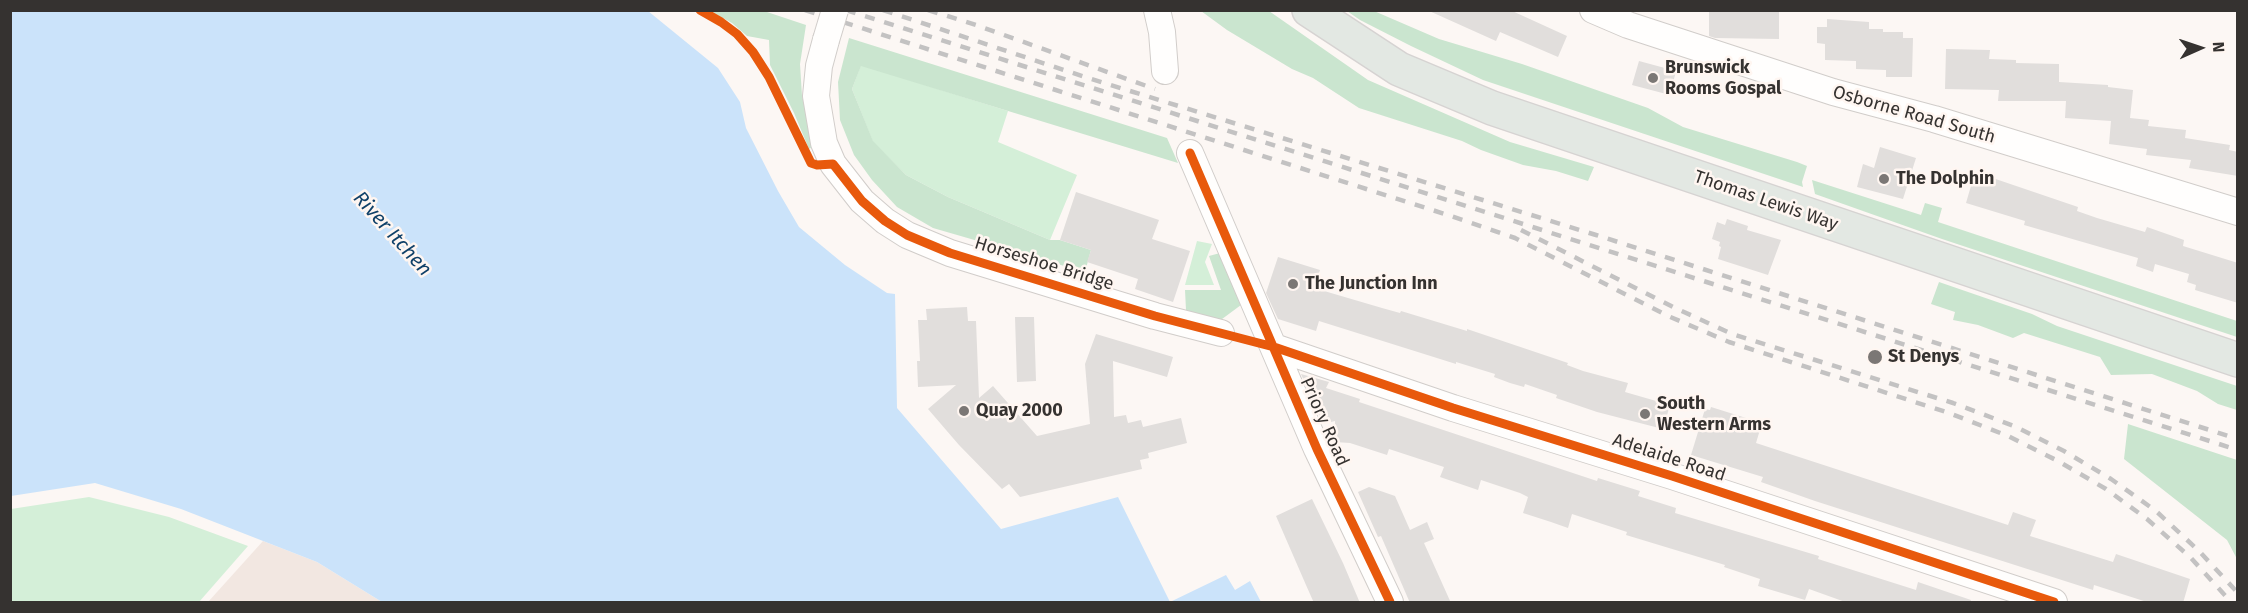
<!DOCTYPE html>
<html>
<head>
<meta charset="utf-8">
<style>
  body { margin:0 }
  #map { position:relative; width:2248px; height:613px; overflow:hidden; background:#fcf7f4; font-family:"Fira Sans",sans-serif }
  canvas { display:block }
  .frame { position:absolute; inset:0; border:12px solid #353230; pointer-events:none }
  .north { position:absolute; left:2170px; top:18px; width:60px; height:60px; -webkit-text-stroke:4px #fff6f1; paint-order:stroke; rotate:87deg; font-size:16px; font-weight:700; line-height:24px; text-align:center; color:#353230 }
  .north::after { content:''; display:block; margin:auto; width:21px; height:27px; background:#353230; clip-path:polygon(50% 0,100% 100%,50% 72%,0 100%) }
</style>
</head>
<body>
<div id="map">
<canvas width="2248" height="613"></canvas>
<div class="frame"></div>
<div class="north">N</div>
</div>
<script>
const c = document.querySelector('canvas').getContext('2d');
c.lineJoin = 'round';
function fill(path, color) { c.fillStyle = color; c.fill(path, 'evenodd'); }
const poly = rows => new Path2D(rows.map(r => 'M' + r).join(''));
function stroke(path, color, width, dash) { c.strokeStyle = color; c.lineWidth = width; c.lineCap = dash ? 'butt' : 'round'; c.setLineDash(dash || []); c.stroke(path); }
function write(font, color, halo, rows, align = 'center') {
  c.font = font + ' "Fira Sans",sans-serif'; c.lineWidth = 5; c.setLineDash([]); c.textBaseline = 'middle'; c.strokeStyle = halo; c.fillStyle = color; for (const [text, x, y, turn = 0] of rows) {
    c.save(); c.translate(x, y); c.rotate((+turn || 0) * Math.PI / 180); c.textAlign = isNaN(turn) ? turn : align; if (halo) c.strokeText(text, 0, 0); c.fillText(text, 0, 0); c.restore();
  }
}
fill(poly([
  [263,541,317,562,382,602,208,602]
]), '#f2e7e1');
fill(poly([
  [861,65,1008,111,998,142,1077,175,1050,240,948,197,906,175,873,142,852,89],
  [1197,241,1212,244,1205,262,1214,285,1185,285],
  [89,497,169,517,248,546,199,602,11,602,11,509]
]), '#d4efd8');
fill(poly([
  [710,11,764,11,806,25,800,64,802,96,816,145,809,149,794,113,770,65,769,40,747,36,732,23],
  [1201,11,1269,11,1368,80,1510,142,1594,167,1588,181,1556,171,1523,165,1481,150,1462,141,1359,108,1313,78,1292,69,1227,30],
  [1347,11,1374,11,1439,39,1522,64,1648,108,1683,127,1797,162,1807,166,1802,182,1803,187,1483,80,1411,46,1360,20],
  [849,38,1167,138,1178,163,861,66,852,89,873,141,906,175,948,197,1050,240,1060,240,1091,250,1085,272,933,228,897,207,872,180,854,155,840,120,838,82],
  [1812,180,1921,215,1925,203,1942,208,1938,222,2237,321,2237,337,1942,239,1815,194],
  [1220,253,1241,305,1218,322,1186,310,1185,290,1221,290,1209,256],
  [1939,282,2032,314,2057,326,2237,386,2237,410,2218,404,2197,391,2152,374,2111,375,2100,357,2024,333,2013,338,1978,325,1953,320,1955,312,1931,304],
  [2128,424,2237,460,2237,559,2227,540,2124,459]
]), '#cae5cf');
fill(poly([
  [11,10,648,11,718,68,740,102,746,128,778,191,799,227,845,265,887,293,895,294,897,408,1001,529,1118,497,1170,602,1226,575,1235,590,1250,581,1261,602,382,602,317,562,181,509,95,483,11,496]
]), '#cbe3fa');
fill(poly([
  [1427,10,1510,10,1567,36,1558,57,1500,32,1496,41],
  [1709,10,1779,10,1779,39,1715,38,1709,36],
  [1827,19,1869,22,1869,29,1883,29,1883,32,1903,32,1903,38,1913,38,1912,77,1886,77,1886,70,1856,69,1856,61,1825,60,1825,44,1817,43,1817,27,1827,27],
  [1946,49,1990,50,1989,59,2016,60,2016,63,2059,64,2059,82,2108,85,2108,87,2133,90,2130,118,2149,120,2148,126,2186,130,2185,138,2230,145,2229,150,2238,152,2238,176,2189,168,2191,160,2146,155,2147,149,2109,144,2111,121,2065,118,2066,101,1998,101,1999,90,1945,89],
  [1639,61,1676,71,1670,95,1632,85],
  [1880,147,1916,158,1903,199,1857,187,1863,164,1874,168],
  [1975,172,2078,207,2077,211,2097,218,2145,232,2147,227,2184,240,2183,246,2238,263,2238,303,2195,290,2196,285,2187,282,2189,274,2155,264,2153,272,2136,266,2138,258,2024,225,2025,221,1966,203],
  [1076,192,1159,220,1152,239,1190,251,1173,302,1135,289,1138,279,1087,262,1091,250,1060,240],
  [1727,219,1748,226,1747,230,1781,240,1768,275,1718,259,1721,247,1719,246,1720,242,1712,239,1717,222,1725,225],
  [1278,257,1320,270,1314,288,1382,308,1400,313,1401,311,1467,331,1467,329,1568,363,1567,365,1583,371,1628,383,1625,392,1670,405,1663,429,1597,412,1556,398,1557,395,1525,384,1524,387,1510,383,1494,377,1495,374,1456,362,1456,364,1319,321,1316,331,1278,319,1266,293],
  [967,307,968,321,976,321,979,398,993,386,1037,436,1090,424,1085,364,1096,334,1173,357,1167,377,1113,361,1114,417,1126,415,1128,423,1141,420,1143,427,1181,418,1187,443,1148,453,1149,458,1140,460,1142,469,1020,497,1009,484,1002,489,959,445,928,409,956,385,918,387,917,361,920,361,918,320,927,320,926,309],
  [1015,317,1034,317,1036,381,1017,382],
  [1301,374,1329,382,1326,388,1360,399,1359,402,1597,481,1598,478,1640,491,1638,496,1676,508,1675,513,1819,556,1818,559,1916,590,1918,582,1971,600,1970,603,1848,603,1809,589,1805,600,1758,586,1760,579,1724,567,1725,565,1626,535,1627,532,1572,514,1568,528,1551,522,1523,513,1528,497,1520,493,1481,480,1478,490,1440,477,1444,467,1389,449,1387,455,1350,443,1335,442,1335,421,1323,424],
  [1711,407,1762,423,1756,443,2008,525,2013,512,2036,520,2030,536,2113,562,2116,554,2190,579,2183,603,2150,603,2094,585,2093,590,1815,501,1761,482,1763,477,1691,455,1705,409,1710,410],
  [1369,487,1395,496,1410,530,1427,522,1434,539,1424,543,1451,603,1410,603,1381,536,1378,537,1358,492],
  [1312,499,1343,563,1360,603,1314,603,1306,585,1276,516]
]), '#e1dedc');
const street = poly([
  [1157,10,1162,32,1165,71],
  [1593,10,1628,25,1833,92,1934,119,2238,212],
  [826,40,819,66,816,96,824,143,833,164,862,201,885,221,907,235,950,253,1155,316,1221,333],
  [1190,153,1317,449,1390,602],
  [1274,347,1453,408,1672,476,2054,602]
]);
const primary = poly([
  [1309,10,1399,69,1492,108,2238,360]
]);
stroke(street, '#d1cdca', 28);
stroke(primary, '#d6d3d2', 36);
stroke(street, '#fffefd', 26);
stroke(primary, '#e3e8e3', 33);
stroke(poly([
  [805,10,1451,216,1515,238,1668,316,1729,342,1949,413,2008,436,2058,461,2106,489,2147,519,2191,558,2231,602],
  [846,10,2238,450],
  [883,10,1088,78,1596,235,2238,439],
  [928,10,976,25,1155,89],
  [1521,230,1673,307,1732,334,1953,403,2014,426,2064,451,2111,479,2156,511,2199,551,2238,593]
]), '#c3c2c2', 4.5, [10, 10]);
const streetBridge = poly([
  [826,40,835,10]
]);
stroke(streetBridge, '#d1cdca', 28, []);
stroke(streetBridge, '#fffefd', 26);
stroke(poly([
  [700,10,721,22,737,34,753,52,769,77,811,163,817,165,833,164,862,201,885,221,907,235,950,253,1155,316,1274,347,1453,408,1672,476,2054,602],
  [1190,153,1317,449,1390,602]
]), '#e8590c', 9);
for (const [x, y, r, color] of [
  [1653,78,6,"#7b7775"],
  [1884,179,6,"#7b7775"],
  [1293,284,6,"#7b7775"],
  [1875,357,8,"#7b7775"],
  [964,411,6,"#7b7775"],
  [1645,414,6,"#7b7775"]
]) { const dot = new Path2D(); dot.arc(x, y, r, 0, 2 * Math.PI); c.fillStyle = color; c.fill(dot); stroke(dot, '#fff6f1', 2); }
write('bold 18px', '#353230', '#fff6f1', [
  ["Brunswick",1665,68],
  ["Rooms Gospal",1665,89],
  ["The Dolphin",1896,179],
  ["The Junction Inn",1305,284],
  ["St Denys",1888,357],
  ["South",1657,404],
  ["Western Arms",1657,425],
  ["Quay 2000",976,411]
], 'left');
write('18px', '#353230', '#fff6f1', [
  ["Osborne Road South",1914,115,16],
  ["Thomas Lewis Way",1766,201,19],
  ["Horseshoe Bridge",1044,264,17],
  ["Priory Road",1324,422,66],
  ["Adelaide Road",1669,458,18]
]);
write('italic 20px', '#104169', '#fff6f1', [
  ["River Itchen",392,234,48]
]);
</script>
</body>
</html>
